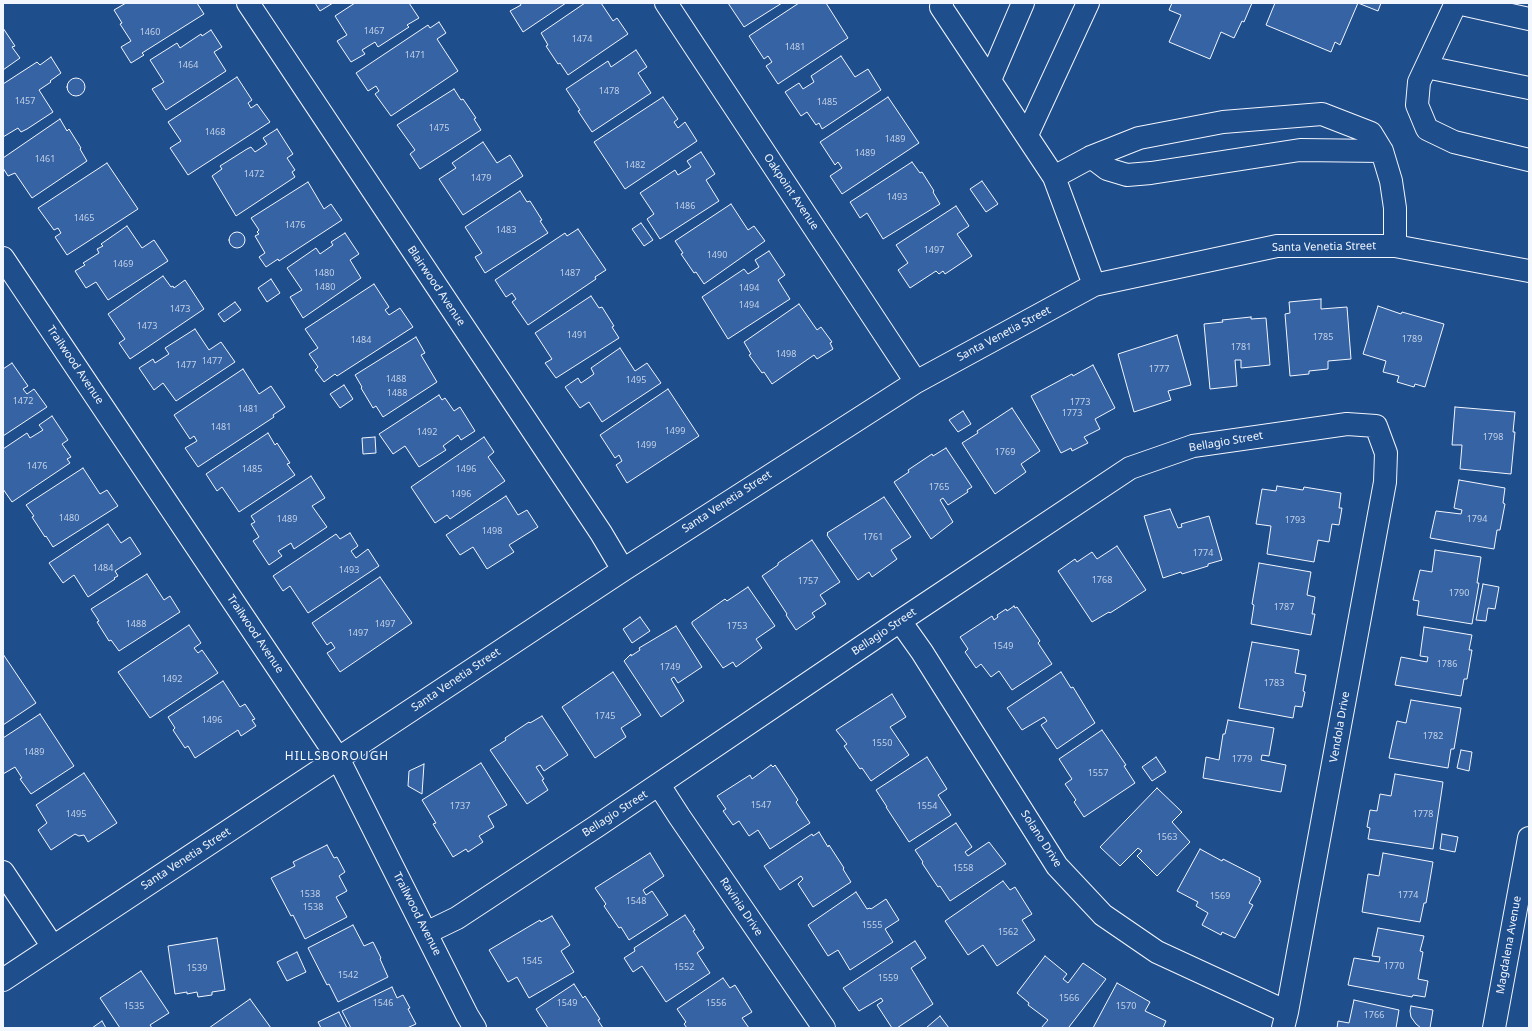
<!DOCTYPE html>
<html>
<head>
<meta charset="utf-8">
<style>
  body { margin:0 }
  #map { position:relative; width:1532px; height:1031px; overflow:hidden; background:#1f4e8c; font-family:"Noto Sans",sans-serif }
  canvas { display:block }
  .frame { position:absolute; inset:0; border:4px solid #f2f6ff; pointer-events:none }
</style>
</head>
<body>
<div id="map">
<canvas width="1532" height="1031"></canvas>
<div class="frame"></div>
</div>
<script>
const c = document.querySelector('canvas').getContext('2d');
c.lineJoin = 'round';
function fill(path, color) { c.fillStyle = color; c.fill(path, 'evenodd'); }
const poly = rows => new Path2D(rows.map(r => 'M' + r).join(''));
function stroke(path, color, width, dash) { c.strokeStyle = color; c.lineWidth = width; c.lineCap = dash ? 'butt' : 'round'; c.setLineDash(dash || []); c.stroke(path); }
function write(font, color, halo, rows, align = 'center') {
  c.font = font + ' "Noto Sans",sans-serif'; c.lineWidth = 3; c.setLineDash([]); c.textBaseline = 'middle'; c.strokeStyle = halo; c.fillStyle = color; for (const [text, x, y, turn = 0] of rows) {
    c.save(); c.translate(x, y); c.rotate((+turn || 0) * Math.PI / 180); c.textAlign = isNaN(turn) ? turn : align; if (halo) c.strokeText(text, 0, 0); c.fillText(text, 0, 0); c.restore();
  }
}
const building = poly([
  [126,3,197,3,204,14,142,53,144,55,131,63,121,47,131,41,120,24,122,23,114,10,126,3],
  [315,3,333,3,320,11,315,3],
  [355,3,409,3,419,18,407,25,409,27,378,47,375,42,362,50,365,54,351,62,337,41,347,35,335,16,355,3],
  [520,3,566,3,523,32,510,11,521,5,520,3],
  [585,3,601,3,613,21,617,18,628,34,568,75,560,63,558,64,546,46,548,45,541,33,585,3],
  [728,3,782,3,744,27,728,3],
  [799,3,826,3,848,38,778,84,766,66,772,62,768,56,764,59,749,36,799,3],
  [1172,3,1252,3,1244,22,1242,21,1234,38,1221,32,1210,59,1169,42,1181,15,1169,10,1172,3],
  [1275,3,1381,3,1378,11,1358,3,1340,45,1335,42,1331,52,1266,25,1275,3],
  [439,22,446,33,437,39,458,71,391,116,375,94,379,91,376,86,368,91,356,73,428,25,430,28,439,22],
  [3,28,15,46,12,47,20,58,3,70,3,28],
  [211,30,222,47,214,52,226,71,166,110,152,89,164,82,150,60,177,43,180,48,201,34,202,36,211,30],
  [636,50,647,67,638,73,651,93,592,132,578,111,580,110,566,89,608,61,611,67,636,50],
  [841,56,855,77,868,69,881,90,822,129,819,123,816,125,807,112,801,116,785,92,799,83,803,89,814,82,811,76,841,56],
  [51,57,61,73,50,81,51,82,39,90,53,112,27,129,21,132,18,128,3,137,3,84,37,62,40,65,51,57],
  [237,77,252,100,248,103,251,108,257,104,270,122,188,175,170,148,181,141,168,122,237,77],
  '67 87a9 9 0 1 1 18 0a9 9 0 1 1-18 0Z',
  [454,89,461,100,463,99,476,118,474,119,481,130,420,169,410,154,415,150,397,125,454,89],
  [663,97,678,119,674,122,678,128,685,122,697,141,625,189,594,142,663,97],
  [888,97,919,143,842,194,830,176,842,168,838,162,835,165,820,142,888,97],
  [60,119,67,131,69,129,81,148,80,149,87,161,32,198,15,173,8,176,3,168,3,158,60,119],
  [277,129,293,154,287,158,295,170,292,172,295,177,236,216,212,176,222,169,220,166,247,149,251,147,255,152,267,144,263,138,277,129],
  [483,142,497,163,510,155,523,176,463,215,439,179,456,168,452,163,483,142],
  [701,152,715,174,706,180,719,201,660,239,647,219,654,214,640,193,675,170,678,175,691,167,687,161,701,152],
  [912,162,920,173,922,172,934,191,933,192,940,204,883,239,867,213,860,218,850,202,912,162],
  [107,163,138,209,67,255,55,237,61,233,58,228,54,230,38,208,107,163],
  [982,181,998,204,986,212,970,189,982,181],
  [308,182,324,209,331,204,342,220,279,261,278,259,266,267,259,257,265,253,255,236,259,234,257,232,259,230,251,218,308,182],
  [520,191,527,202,530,201,542,220,540,221,548,233,485,273,475,257,482,253,465,227,520,191],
  [731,204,748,230,754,226,765,241,704,284,696,272,694,273,681,254,683,253,675,241,731,204],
  [956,206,969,226,957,234,972,256,945,274,943,271,939,274,936,271,910,288,898,270,908,263,896,245,956,206],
  [641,223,653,240,644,246,632,229,641,223],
  [127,226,142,248,154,240,168,261,108,300,96,282,86,288,75,271,85,265,83,263,99,253,97,249,103,246,101,244,127,226],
  [578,229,606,270,595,277,596,279,528,325,512,302,516,299,512,293,506,297,495,280,565,233,567,236,578,229],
  '229 240a8 8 0 1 1 16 0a8 8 0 1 1-16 0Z',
  [345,233,359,254,350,260,361,278,303,318,290,297,302,290,287,268,316,248,320,254,333,245,331,242,345,233],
  [769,251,785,275,778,280,790,299,728,339,702,297,744,269,748,274,759,267,755,260,769,251],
  [163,276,171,287,173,286,174,288,185,280,204,309,130,359,119,343,125,339,108,314,163,276],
  [271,279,280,293,267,302,258,288,271,279],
  [374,284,389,307,385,310,389,315,400,308,413,327,337,376,335,374,324,382,315,370,318,367,309,354,318,348,305,329,374,284],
  [591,296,599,308,602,307,614,326,612,327,619,338,556,378,545,363,552,359,535,333,591,296],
  [1321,299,1321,309,1347,307,1351,359,1328,361,1328,369,1309,371,1309,374,1290,376,1285,314,1290,313,1289,302,1321,299],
  [235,302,241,310,224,322,218,314,235,302],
  [799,304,817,330,821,327,832,342,830,343,833,349,817,359,814,355,772,384,764,372,762,373,749,355,751,354,744,342,799,304],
  [1378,306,1401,314,1402,312,1444,324,1425,387,1415,384,1414,387,1397,382,1399,376,1383,372,1386,361,1363,354,1378,306],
  [1251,317,1251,319,1266,318,1270,365,1241,368,1241,360,1235,360,1237,386,1210,389,1204,324,1223,322,1222,320,1251,317],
  [195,329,209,350,221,342,235,362,176,401,163,383,154,390,139,368,153,359,155,363,169,354,165,348,195,329],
  [1177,335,1191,385,1168,391,1171,400,1134,412,1118,354,1177,335],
  [416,337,425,353,421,355,437,382,383,417,376,406,373,408,361,388,362,387,355,375,416,337],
  [620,348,635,371,647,363,661,383,602,422,589,402,580,408,565,387,578,378,581,383,594,374,591,368,620,348],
  [12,363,28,386,23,389,27,394,34,389,47,407,3,436,3,369,12,363],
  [1093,365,1115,408,1095,419,1100,429,1084,437,1088,443,1072,451,1071,448,1061,453,1031,396,1072,374,1073,376,1093,365],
  [243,369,259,394,271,386,285,407,273,415,274,417,198,467,185,448,197,441,194,436,190,439,174,415,243,369],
  [344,385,353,399,340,408,330,394,344,385],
  [668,389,699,436,627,483,616,465,622,461,619,455,615,458,600,435,668,389],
  [439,395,442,400,445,398,454,411,460,407,475,431,461,440,458,435,443,446,446,450,419,467,405,446,393,454,379,434,439,395],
  [1455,407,1515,412,1513,432,1515,432,1511,474,1460,469,1462,445,1452,445,1455,407],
  [1012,408,1040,451,1021,464,1026,472,995,494,962,443,978,433,977,431,1012,408],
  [963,411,971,424,958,432,949,420,963,411],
  [52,416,68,440,62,444,71,457,67,459,70,463,12,502,3,489,3,449,27,433,30,438,43,430,39,425,52,416],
  [268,433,275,445,277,443,290,463,287,464,295,475,239,512,222,487,217,491,206,474,268,433],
  [375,437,376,453,363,454,362,438,375,437],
  [484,437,494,452,488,457,505,481,450,519,447,515,435,523,411,487,484,437],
  [946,448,972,487,967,490,968,492,948,505,943,498,940,500,953,522,931,539,894,482,909,472,908,470,932,454,933,456,946,448],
  [83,468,100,494,107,490,118,506,53,547,46,536,45,537,32,517,34,516,26,505,83,468],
  [311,476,325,498,312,506,327,527,294,549,291,543,278,551,282,556,269,565,253,541,259,537,251,524,255,522,251,516,311,476],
  [1459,480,1505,488,1503,503,1505,504,1500,530,1497,530,1494,549,1430,538,1436,511,1461,514,1462,510,1454,508,1459,480],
  [1277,486,1303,490,1304,487,1341,493,1339,508,1342,508,1339,525,1332,524,1329,542,1318,540,1314,562,1267,554,1271,526,1256,524,1262,489,1276,491,1277,486],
  [506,496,518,515,527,510,538,527,509,545,514,552,487,569,473,547,460,555,446,535,506,496],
  [884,497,911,537,891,550,897,559,872,577,869,572,858,580,827,535,828,534,827,533,884,497],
  [1170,509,1178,528,1182,527,1181,524,1209,516,1222,560,1208,564,1208,566,1182,574,1181,572,1163,578,1144,516,1170,509],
  [108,524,121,543,130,537,141,554,115,571,118,576,114,578,115,579,88,597,74,575,63,583,49,563,108,524],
  [350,533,358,546,351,551,356,558,368,549,379,566,308,613,290,586,283,591,273,576,336,534,340,539,350,533],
  [812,540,840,582,820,595,826,604,812,613,815,617,796,630,786,615,787,614,762,576,778,565,778,563,812,540],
  [1117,546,1146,590,1110,613,1109,612,1092,622,1058,571,1075,559,1077,562,1092,552,1097,559,1117,546],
  [1435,550,1481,557,1477,583,1479,583,1472,624,1417,615,1419,601,1413,600,1420,570,1432,572,1435,550],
  [1259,563,1311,572,1307,595,1315,597,1312,614,1315,614,1311,635,1251,624,1254,605,1252,604,1259,563],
  [147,574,164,600,170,596,180,612,119,651,111,640,109,641,97,622,99,621,91,609,147,574],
  [380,577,412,623,340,672,327,653,335,648,331,642,327,645,312,623,380,577],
  [1483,584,1499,587,1495,609,1488,608,1486,621,1476,620,1483,584],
  [748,587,775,626,756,639,762,648,736,667,733,662,723,668,692,624,692,622,725,599,727,601,748,587],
  [1014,606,1015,608,1017,607,1040,641,1038,643,1052,664,1012,690,999,671,991,677,981,664,976,668,965,652,968,649,960,637,992,616,994,620,998,617,997,615,1006,609,1007,611,1014,606],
  [640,617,650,631,632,643,623,629,640,617],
  [189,625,201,643,194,648,198,653,202,650,218,673,150,718,118,672,189,625],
  [676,626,702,667,678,683,674,677,671,679,684,701,661,717,624,661,631,654,631,656,640,650,639,648,676,626],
  [1424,627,1472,635,1469,650,1472,650,1467,679,1464,679,1461,696,1395,685,1401,657,1427,662,1428,657,1420,656,1424,627],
  [1252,642,1299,650,1295,673,1306,675,1303,691,1305,692,1302,707,1295,706,1293,718,1239,708,1252,642],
  [3,654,36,703,3,725,3,654],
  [613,672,641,715,621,728,626,737,595,758,562,707,613,672],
  [1061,672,1071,688,1073,687,1095,723,1057,749,1041,725,1047,721,1044,717,1022,730,1007,708,1061,672],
  [223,681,240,707,245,704,255,719,252,720,256,726,241,736,238,730,195,758,188,746,185,748,173,730,175,728,168,717,223,681],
  [892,694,906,717,890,727,909,755,871,781,862,768,860,769,844,746,847,744,836,730,892,694],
  [1411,700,1461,708,1454,749,1451,749,1448,768,1389,758,1397,721,1406,723,1411,700],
  [40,714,74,766,31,794,20,779,22,778,15,767,3,774,3,738,40,714],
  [542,716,568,755,544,771,540,765,536,767,544,779,542,780,548,790,527,804,490,750,506,740,505,738,529,722,530,723,542,716],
  [1228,720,1274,728,1269,756,1262,755,1261,760,1286,765,1281,792,1203,778,1206,757,1219,760,1223,734,1225,734,1228,720],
  [1102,730,1126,765,1124,766,1135,783,1084,817,1074,802,1076,800,1065,784,1072,779,1059,759,1102,730],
  [1461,750,1472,752,1469,771,1457,768,1461,750],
  [927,757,947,789,938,795,951,815,909,842,886,807,887,807,876,790,927,757],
  [1156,757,1166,772,1152,781,1142,767,1156,757],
  [481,763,507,805,488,816,494,827,479,836,483,842,468,852,466,849,453,857,433,824,436,823,422,800,481,763],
  [424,764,422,794,408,786,409,771,424,764],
  [771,765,773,767,775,765,798,800,796,802,810,823,770,849,758,830,749,836,739,821,733,825,723,811,726,809,717,796,750,775,752,779,771,765],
  [84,773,117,823,88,842,84,835,79,836,75,834,51,850,38,830,47,823,36,805,84,773],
  [1395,774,1443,782,1433,849,1368,839,1370,828,1367,827,1370,810,1377,811,1380,794,1391,796,1395,774],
  [1157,788,1182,812,1172,822,1190,842,1157,876,1137,856,1142,851,1138,848,1120,866,1100,847,1157,788],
  [956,823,972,847,965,852,968,856,989,842,1006,864,950,901,940,886,938,887,922,863,923,862,915,850,956,823],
  [819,832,828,847,829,845,844,868,843,869,851,882,813,907,798,884,803,879,801,876,780,890,764,866,812,834,813,836,819,832],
  [1442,834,1458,837,1455,852,1440,849,1442,834],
  [327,845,334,858,337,857,345,872,339,876,347,891,336,897,347,917,305,939,293,915,291,916,271,878,295,866,293,862,327,845],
  [1200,849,1222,861,1223,859,1260,878,1259,880,1261,881,1249,903,1253,905,1235,938,1222,932,1221,935,1202,925,1208,913,1196,906,1198,902,1177,891,1200,849],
  [650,853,664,876,643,890,646,895,652,891,668,915,629,940,621,927,619,928,604,906,606,904,595,888,650,853],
  [1383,853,1433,862,1426,903,1424,903,1420,922,1362,912,1368,874,1379,876,1383,853],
  [1003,881,1010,890,1015,887,1032,914,1022,920,1035,940,997,966,983,945,968,955,945,921,1003,881],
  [856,892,867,909,870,908,871,909,886,899,899,920,885,929,893,942,850,970,838,950,828,956,808,925,856,892],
  [685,915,695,930,693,931,704,948,697,953,710,973,666,1002,642,966,633,972,624,958,635,951,634,948,685,915],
  [552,916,570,945,561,951,574,972,529,998,517,977,508,982,489,950,540,920,541,922,552,916],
  [353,925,364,946,373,942,381,958,380,959,388,977,338,1002,329,984,327,985,308,948,353,925],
  [1378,928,1424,936,1420,951,1423,952,1418,979,1428,981,1425,997,1413,995,1412,997,1348,985,1354,958,1379,962,1380,957,1372,956,1378,928],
  [217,938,225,990,212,992,212,995,198,997,197,992,187,994,187,992,175,994,168,946,217,938],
  [915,941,926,958,911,968,933,1004,897,1028,892,1028,877,1005,883,1001,881,998,859,1011,843,988,915,941],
  [297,952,306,972,287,981,277,962,297,952],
  [1045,956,1067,974,1063,979,1068,983,1083,963,1106,979,1069,1027,1070,1028,1041,1028,1048,1020,1028,1005,1029,1003,1017,993,1045,956],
  [141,971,169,1013,150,1025,152,1028,120,1028,100,998,141,971],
  [723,978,730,988,735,985,752,1012,742,1018,749,1028,687,1028,684,1024,686,1022,677,1009,723,978],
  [1117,983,1150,1002,1145,1011,1166,1021,1163,1028,1093,1028,1117,983],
  [574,984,583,998,585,996,600,1019,598,1020,603,1028,548,1028,536,1009,574,984],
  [392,987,397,998,403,995,410,1008,408,1009,416,1024,407,1028,351,1028,342,1011,392,987],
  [250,999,271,1028,209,1028,250,999],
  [1354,1000,1399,1010,1396,1028,1337,1028,1338,1021,1349,1023,1354,1000],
  [1411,1006,1433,1010,1430,1028,1421,1028,1416,1024,1411,1017,1410,1011,1411,1006],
  [339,1012,347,1028,321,1028,318,1022,339,1012],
  [940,1016,949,1028,926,1028,940,1016],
  [102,1021,106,1028,92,1028,102,1021]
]);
fill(building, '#3563a3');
stroke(building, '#f2f6ff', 1);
const minor = poly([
  [248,3,601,533,623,570],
  [666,3,916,382],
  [942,3,941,7,1054,177,1094,285],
  [1456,3,1419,82,1417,105,1427,129,1454,142,1529,160],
  [1457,3,1529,19],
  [1426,67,1529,88],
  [990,80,1023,3],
  [1027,135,1088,3],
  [1091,157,1107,169,1127,175,1151,173,1300,150,1382,151],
  [1054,177,1091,157,1139,138,1223,122,1322,114,1371,133,1382,151,1391,181,1395,208,1395,246],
  [3,258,338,758,467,1015,475,1028],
  [900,621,922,652,1057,866,1103,915,1157,952,1287,1012],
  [659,785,679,816,824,1028],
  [3,872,53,947],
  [426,933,457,918,597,826,900,621,1130,468,1193,446,1347,424,1376,426,1386,453,1385,482,1287,1012,1283,1028],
  [3,980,623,570,916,382,1094,285,1277,246,1395,246,1529,271],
  [1494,1028,1529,838]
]);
stroke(minor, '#f2f6ff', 24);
stroke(minor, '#1f4e8c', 22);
write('9px', '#c3d1e8', null, [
  ["1467",374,31],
  ["1460",150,32],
  ["1474",582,39],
  ["1481",795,47],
  ["1471",415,55],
  ["1464",188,65],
  ["1478",609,91],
  ["1457",25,101],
  ["1485",827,102],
  ["1475",439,128],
  ["1468",215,132],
  ["1489",895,139],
  ["1489",865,153],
  ["1461",45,159],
  ["1482",635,165],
  ["1472",254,174],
  ["1479",481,178],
  ["1493",897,197],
  ["1486",685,206],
  ["1465",84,218],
  ["1476",295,225],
  ["1483",506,230],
  ["1497",934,250],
  ["1490",717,255],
  ["1469",123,264],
  ["1480",324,273],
  ["1487",570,273],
  ["1480",325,287],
  ["1494",749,288],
  ["1494",749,305],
  ["1473",180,309],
  ["1473",147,326],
  ["1491",577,335],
  ["1785",1323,337],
  ["1789",1412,339],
  ["1484",361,340],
  ["1781",1241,347],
  ["1498",786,354],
  ["1477",212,361],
  ["1477",186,365],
  ["1777",1159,369],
  ["1488",396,379],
  ["1495",636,380],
  ["1488",397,393],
  ["1472",23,401],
  ["1773",1080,402],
  ["1481",248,409],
  ["1773",1072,413],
  ["1481",221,427],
  ["1499",675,431],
  ["1492",427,432],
  ["1798",1493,437],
  ["1499",646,445],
  ["1769",1005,452],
  ["1476",37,466],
  ["1485",252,469],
  ["1496",466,469],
  ["1765",939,487],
  ["1496",461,494],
  ["1480",69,518],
  ["1489",287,519],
  ["1794",1477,519],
  ["1793",1295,520],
  ["1498",492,531],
  ["1761",873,537],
  ["1774",1203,553],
  ["1484",103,568],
  ["1493",349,570],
  ["1768",1102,580],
  ["1757",808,581],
  ["1790",1459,593],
  ["1787",1284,607],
  ["1488",136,624],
  ["1497",385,624],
  ["1753",737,626],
  ["1497",358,633],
  ["1549",1003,646],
  ["1786",1447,664],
  ["1749",670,667],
  ["1492",172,679],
  ["1783",1274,683],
  ["1745",605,716],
  ["1496",212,720],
  ["1782",1433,736],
  ["1550",882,743],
  ["1489",34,752],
  ["1779",1242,759],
  ["1557",1098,773],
  ["1547",761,805],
  ["1737",460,806],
  ["1554",927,806],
  ["1495",76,814],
  ["1778",1423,814],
  ["1563",1167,837],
  ["1558",963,868],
  ["1538",310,894],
  ["1774",1408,895],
  ["1569",1220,896],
  ["1548",636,901],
  ["1538",313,907],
  ["1555",872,925],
  ["1562",1008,932],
  ["1545",532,961],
  ["1770",1394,966],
  ["1552",684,967],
  ["1539",197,968],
  ["1542",348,975],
  ["1559",888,978],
  ["1566",1069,998],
  ["1546",383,1003],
  ["1549",567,1003],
  ["1556",716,1003],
  ["1535",134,1006],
  ["1570",1126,1006],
  ["1766",1374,1015]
]);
write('11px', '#f2f6ff', '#1f4e8c', [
  ["Oakpoint Avenue",791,192,56],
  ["Santa Venetia Street",1324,247,-1],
  ["Blairwood Avenue",436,286,56],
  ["Santa Venetia Street",1004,334,-28],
  ["Trailwood Avenue",75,365,56],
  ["Bellagio Street",1226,442,-10],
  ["Santa Venetia Street",727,502,-33],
  ["Bellagio Street",884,632,-34],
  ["Trailwood Avenue",255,634,56],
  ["Santa Venetia Street",456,680,-34],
  ["Vendola Drive",1340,727,-80],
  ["Bellagio Street",615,814,-33],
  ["Solano Drive",1041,839,57],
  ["Santa Venetia Street",186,859,-33],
  ["Ravinia Drive",741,907,56],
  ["Trailwood Avenue",417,914,63],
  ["Magdalena Avenue",1509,945,-80]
]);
c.letterSpacing = '1px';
write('12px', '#f2f6ff', '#1f4e8c', [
  ["HILLSBOROUGH",337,757]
]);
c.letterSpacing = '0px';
</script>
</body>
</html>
